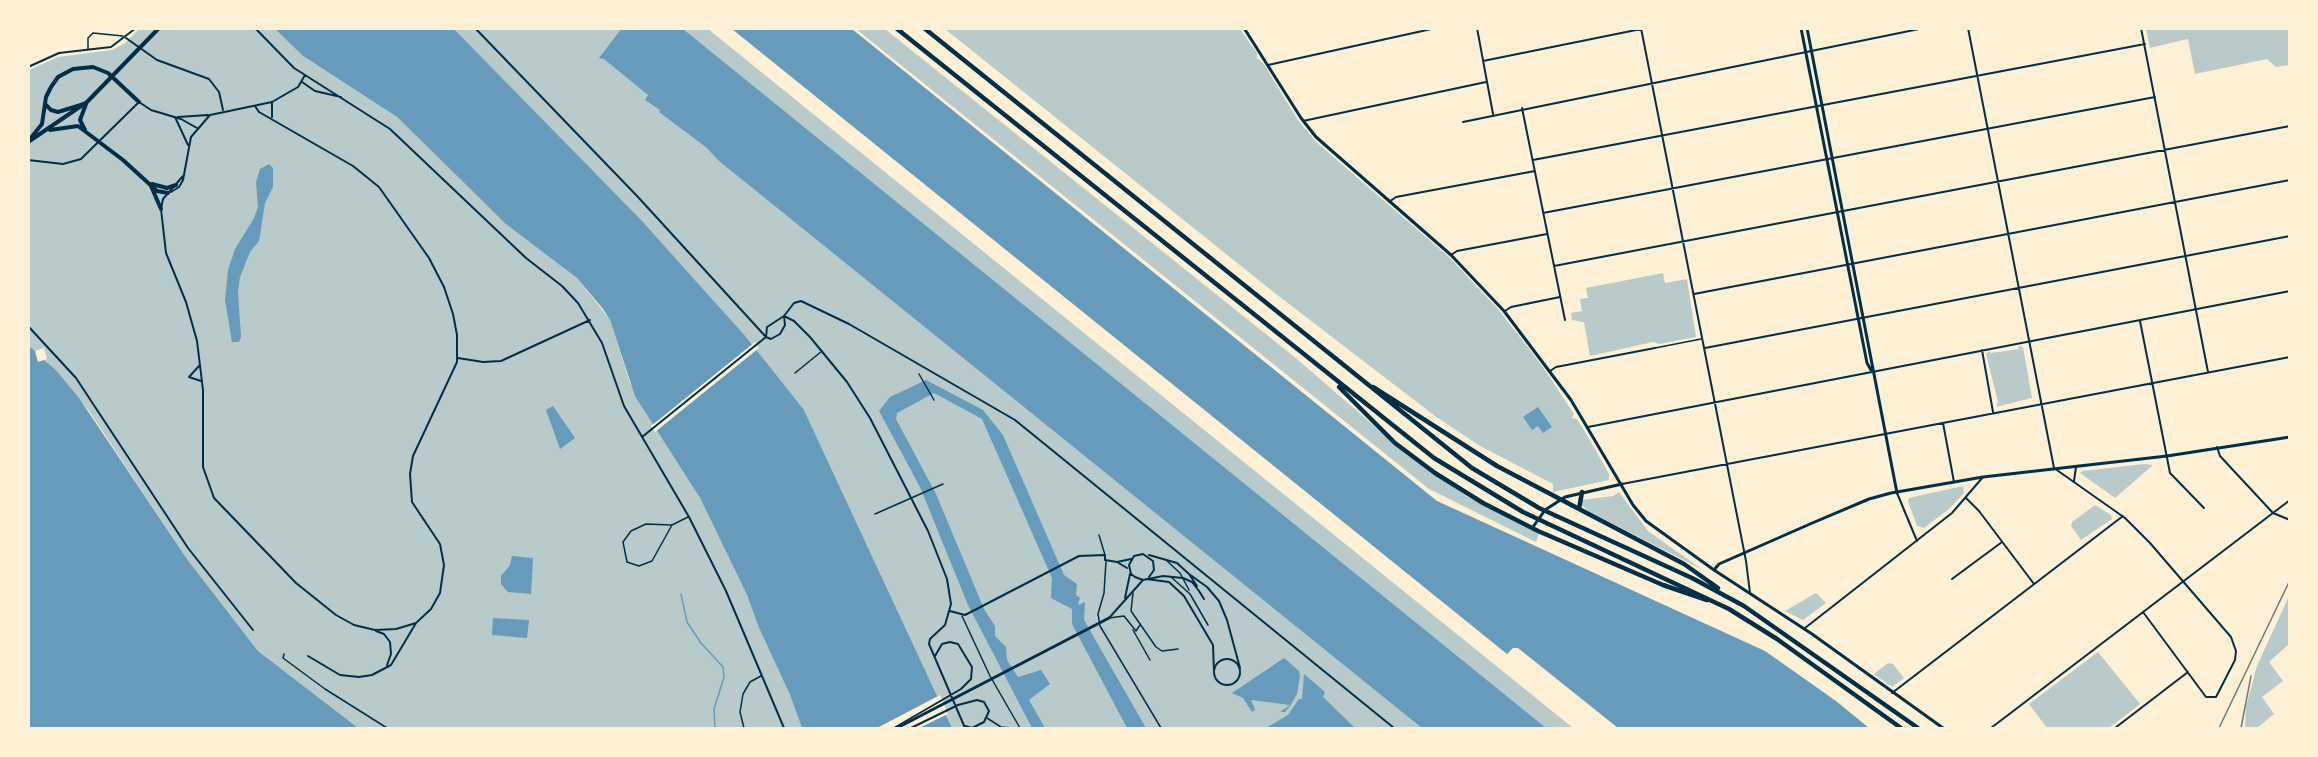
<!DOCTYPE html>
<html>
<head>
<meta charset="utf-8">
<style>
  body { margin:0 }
  #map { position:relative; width:2318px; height:757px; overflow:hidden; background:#fdf0d5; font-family:Spectral,serif }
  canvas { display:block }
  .frame { position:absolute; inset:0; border:30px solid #fdf0d5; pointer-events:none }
</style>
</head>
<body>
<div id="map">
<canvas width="2318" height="757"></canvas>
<div class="frame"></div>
</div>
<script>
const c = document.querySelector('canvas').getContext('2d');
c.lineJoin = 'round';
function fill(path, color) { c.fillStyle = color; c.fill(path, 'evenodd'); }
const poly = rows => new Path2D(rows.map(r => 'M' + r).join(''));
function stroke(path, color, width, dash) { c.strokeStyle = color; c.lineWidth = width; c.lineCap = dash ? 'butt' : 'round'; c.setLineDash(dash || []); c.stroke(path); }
fill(poly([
  [139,29,275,29,303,56,397,117,506,223,577,278,610,320,630,383,700,498,747,595,759,628,790,695,802,728,357,728,258,651,187,559,89,411,56,370,44,360,47,359,44,348,35,351,29,345,29,70,58,57,112,50,125,43],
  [454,29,708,29,1573,728,952,728,804,410,538,115],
  [856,29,885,29,1297,359,1403,451,1466,496,1539,534,1536,542,1429,489],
  [945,29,1240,29,1257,53,1257,58,1263,63,1298,120,1316,142,1449,257,1498,309,1543,367,1574,414,1572,418,1577,419,1587,435,1609,474,1609,480,1553,492,1553,484,1480,446,1435,416,1276,294],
  [2146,29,2289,29,2289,65,2276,67,2267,59,2195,74,2188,39,2150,48],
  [1663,273,1665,283,1687,279,1696,337,1659,344,1653,342,1590,356,1584,322,1572,320,1571,313,1582,311,1580,299,1588,298,1586,288],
  [2018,346,2023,347,2032,398,1996,407,1998,402,1986,354,1989,351,1991,353,2019,349],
  [2144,464,2153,465,2115,498,2080,473,2082,471],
  [1963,486,1964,493,1949,509,1924,528,1917,526,1908,501,1909,498],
  [1619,492,1648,531,1703,570,1588,511,1581,504,1582,500,1613,496],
  [2095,505,2111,515,2112,519,2081,540,2071,526,2072,522],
  [1816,593,1826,603,1803,620,1785,611],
  [2289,596,2289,644,2269,662,2283,681,2262,697,2274,714,2257,728,2245,728,2246,707,2257,666],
  [2098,652,2140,704,2109,728,2047,728,2029,704],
  [1888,663,1893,664,1904,678,1892,687,1874,674]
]), '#b9caca');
fill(poly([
  [622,28,683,29,1546,728,1422,728,719,161,707,148,659,112,660,110,645,100,648,95,604,59,599,58],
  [275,29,454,29,641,220,746,337,804,410,952,728,802,728,790,695,759,628,747,595,700,498,635,396,610,320,603,309,577,278,506,224,397,117,303,56],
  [732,29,852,29,1437,501,1765,651,1836,701,1869,728,1618,728,1518,648,1513,648,1507,654],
  [269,164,273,168,273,187,265,203,259,241,250,252,240,277,238,292,241,337,239,342,232,342,225,300,228,270,235,249,254,218,258,207,256,182,260,169],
  [28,345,35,351,38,362,44,360,56,370,79,398,187,559,258,651,358,728,29,728],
  [926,380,983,410,1003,435,1064,575,1077,584,1076,595,1080,598,1078,605,1085,602,1084,620,1146,728,1127,728,1072,624,1072,609,1051,598,1052,578,982,419,934,393,897,413,896,419,936,494,984,609,995,626,995,636,1006,647,1007,660,1018,677,1041,670,1050,684,1029,700,1045,728,1032,728,968,605,920,487,879,411,890,397],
  [553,406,575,438,560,449,546,410],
  [1538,407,1552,427,1543,433,1538,426,1532,430,1523,417],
  [512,556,533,558,531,594,508,592,501,584,501,576,510,565],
  [493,618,529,620,527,638,492,635],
  [1284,658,1299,671,1300,676,1297,694,1290,706,1285,712,1280,712,1290,705,1251,700,1255,710,1252,712,1243,698,1232,693],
  [1304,674,1325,692,1323,697,1355,728,1266,728,1288,715,1299,699,1302,699]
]), '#669bbc');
fill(poly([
  [755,342,759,348,655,432,651,426],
  [940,695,948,714,919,728,877,728]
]), '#fdf0d5');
stroke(poly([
  [681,594,687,622,701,643,723,667,724,677,714,709,715,728]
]), '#669bbc', 1.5);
stroke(poly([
  [88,49,88,38,93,33,123,36],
  [919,374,934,400],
  [672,525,652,561,639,566,627,562,623,542,631,531,646,524,672,525,688,517],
  [1099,535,1105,555],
  [1106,561,1104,593,1098,614,1100,626,1161,728],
  [1167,561,1180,573,1189,590],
  [1171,577,1190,594,1208,625],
  [1133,593,1131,611,1156,647,1162,651,1178,649],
  [1109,618,1124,616,1136,631,1140,625],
  [1133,630,1150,660],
  [284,654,283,658,325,689,387,728],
  [744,728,740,712,743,694,750,682,761,676]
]), '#003049', 1.5);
stroke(poly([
  [1655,348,1701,339],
  [795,373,822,351],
  [875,514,943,484],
  [962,616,990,676,1020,728],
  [987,718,1001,727,1012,728]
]), '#003049', 1.5);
stroke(poly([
  [255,28,294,68,390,129,526,258,562,286,578,303,602,343,624,406,689,517,726,591,784,728],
  [475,28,638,197,766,337],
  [1477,28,1493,114],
  [1641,28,1746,561,1750,593],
  [1968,28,2054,468,2125,518,2150,543,2231,637,2236,651,2235,660,2216,697,2206,697,2143,612],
  [2141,28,2208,372],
  [126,38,157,60,209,79,219,92,223,110],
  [1483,61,1646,28],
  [1268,65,1436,28],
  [28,67,59,53,111,47,136,28],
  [302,82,315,91,341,97],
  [1522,108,1565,320],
  [175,117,188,145],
  [178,117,208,115],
  [272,117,272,102],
  [1303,121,1486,82],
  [1463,122,1924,28],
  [28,160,63,164,81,159,139,102,151,110,181,119,197,128],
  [1533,160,2145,44],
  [183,176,163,199,161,209,166,253,186,302,197,341,203,390,203,467,214,498,296,583,336,615,354,625,375,630,396,629,416,623,431,609,440,593,444,565,440,544,412,502,410,474,413,456,457,362,457,335,453,314,444,287,429,258,379,187,353,166,259,112,255,106],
  [171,192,179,187,183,180,191,137,210,115,272,102,298,87,305,75],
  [1389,202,1396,197,1535,171],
  [1543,213,2155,97],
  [1451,255,1457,251,1547,234],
  [1554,266,2290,126],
  [1694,294,2290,180],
  [1505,311,1511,307,1560,297],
  [784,316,794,321,810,337,847,382,870,418,928,531,947,579,951,604,945,625,930,639,929,644,965,728],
  [2140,321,2170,473,2204,508],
  [28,326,76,378,188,548,253,630],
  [766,337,767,327,784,316,794,303,801,301,849,324,1015,420,1394,728],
  [766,337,771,339,780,334,785,325,784,316],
  [1705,348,2290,236],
  [1982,350,1993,412],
  [458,358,483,362,501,361,590,320],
  [1550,371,1556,367,1655,348],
  [189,377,199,366],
  [189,377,201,381],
  [1943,423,1954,482],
  [1588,427,2290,291],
  [642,437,766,337],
  [2217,447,2220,456,2273,513,2290,520],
  [2074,481,2076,467],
  [1622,484,2290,357],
  [1897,493,1917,541],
  [1966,498,1979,511,2034,584],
  [1149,555,1177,563,1189,574,1197,586],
  [1117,562,1127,568],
  [1189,574,1207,587,1219,601,1227,620,1240,668],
  [1149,577,1154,570,1153,561,1143,554,1134,556,1129,565,1131,574,1135,577,1143,580,1163,576,1183,578,1192,582,1199,591],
  [1146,579,1169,582,1184,596,1213,645,1214,672],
  [1952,579,2002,542],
  [1199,591,1204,599],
  [1125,598,1130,574],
  [950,611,965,615,1079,556,1105,555,1105,560,1117,562,1131,559],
  [1109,618,1143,580],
  [1805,628,1952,513,1983,477],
  [376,631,384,634,390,642,391,654,387,665],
  [308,656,340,675,359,677,372,675,391,665,416,623],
  '1214 672a13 13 0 1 1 26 0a13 13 0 1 1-26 0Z',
  [1892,693,2123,516],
  [894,728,961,689,971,679,972,667,958,644,950,642,942,644,935,656],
  [911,728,958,705,977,700,984,702,989,711,984,722,972,728,965,726],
  [1991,728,2290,500],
  [2115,728,2188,672]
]), '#003049', 2);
stroke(poly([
  [1244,28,1301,118,1316,137,1451,255,1504,311,1571,400,1633,505,1646,521,1714,570,1812,634,1943,728],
  [1801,28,1867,363,1871,370],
  [1807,28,1897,493],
  [1533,527,1545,510,1565,497,1622,484],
  [1714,570,1719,564,1810,524,1869,499,1891,493,1983,477,2167,456,2290,437],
  [897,728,1109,618]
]), '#003049', 3);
stroke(poly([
  [45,104,51,110,58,112,84,104],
  [50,130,78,126,123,160,157,191,168,193],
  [85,130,80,120,86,104],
  [30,139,42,124,46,97,51,87,58,77,73,69,93,67,108,73,139,102],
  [28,142,87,102,159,28],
  [152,184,167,188,176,185],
  [151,186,161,209]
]), '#003049', 4);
stroke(poly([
  [896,28,1434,458,1523,512,1729,609,1777,639,1901,728],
  [924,28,1472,468,1539,508,1692,578,1744,606,1918,728],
  [1339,387,1395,443,1435,473,1483,503,1538,531,1663,585,1707,600],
  [1373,387,1497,466,1684,564,1718,588],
  [1579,509,1582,492]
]), '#003049', 4.5);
stroke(poly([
  [2219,728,2290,580],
  [2241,728,2251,676]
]), '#657d81', 1.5);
</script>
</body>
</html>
